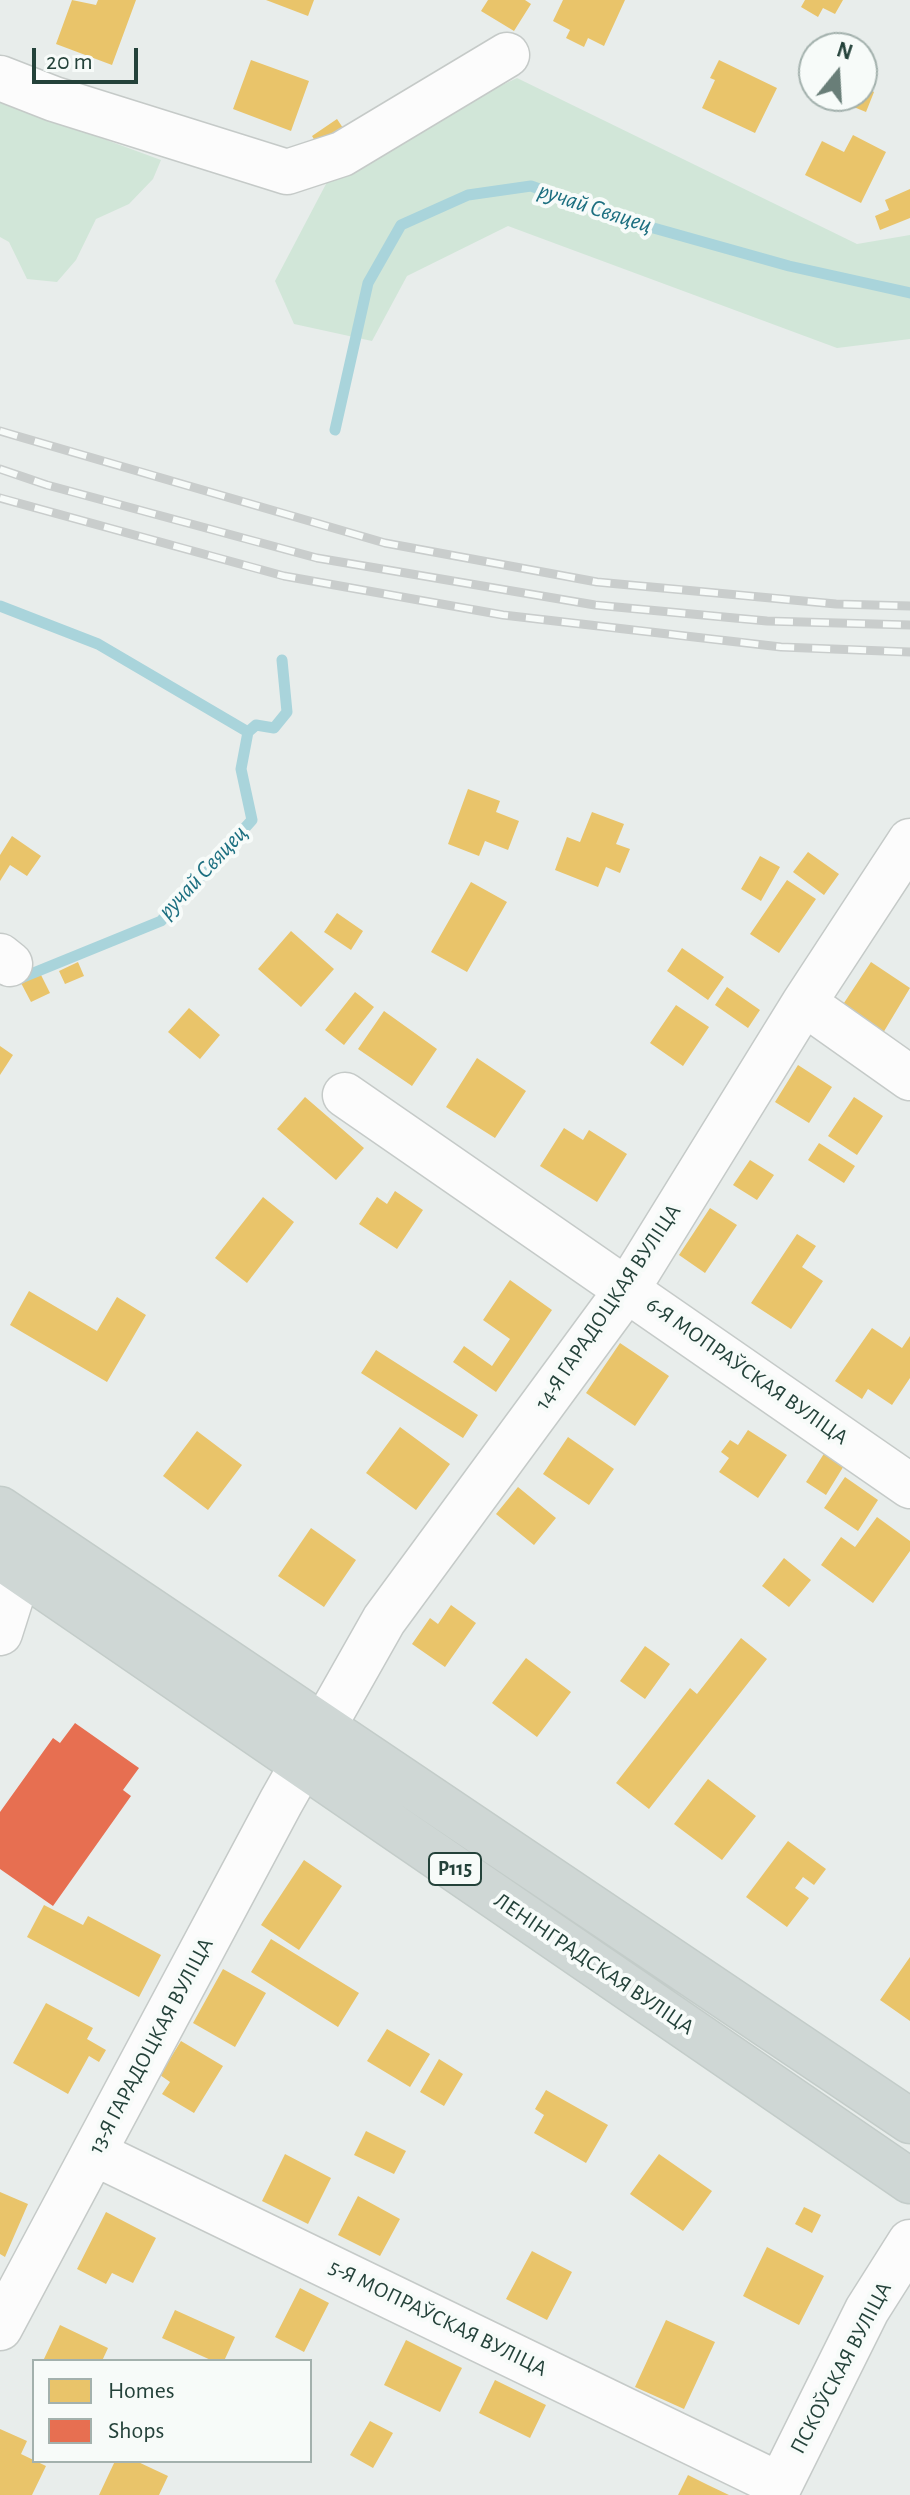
<!DOCTYPE html>
<html>
<head>
<meta charset="utf-8">
<style>
  body { margin:0 }
  #map { position:relative; width:910px; height:2495px; overflow:hidden; background:#e8edeb; font-family:"Alegreya Sans",sans-serif }
  canvas { display:block }
  .legend { position:absolute; left:32px; top:2359px; width:280px; height:104px; box-sizing:border-box; background:#f7fbf9; border:2px solid #a3b1ad; margin:0; padding:10px 14px; list-style:none; font-size:24px; color:#24423a }
  .legend li { display:flex; align-items:center; gap:16px; height:40px }
  .legend b { width:40px; border:2px solid #a3b1ad }
  .north { position:absolute; left:798px; top:32px; width:80px; height:80px; box-sizing:border-box; background:#f7fbf9; border:2px solid #a3b1ad; border-radius:50%; rotate:18deg; font-size:22px; font-weight:700; line-height:32px; text-align:center; color:#24423a }
  .north::after { content:''; display:block; margin:auto; width:28px; height:36px; background:#697e78; clip-path:polygon(50% 0,100% 100%,50% 72%,0 100%) }
  .scale { position:absolute; left:32px; top:48px; width:106px; height:36px; box-sizing:border-box; border:4px solid #24423a; border-top:0; padding-left:10px; font-size:24px; line-height:28px; white-space:nowrap; color:#24423a; -webkit-text-stroke:6px #f7fbf9; paint-order:stroke }
</style>
</head>
<body>
<div id="map">
<canvas width="910" height="2495"></canvas>
<ul class="legend">
<li><b style="height:22px;background:#e9c46a"></b>Homes</li>
<li><b style="height:22px;background:#e76f51"></b>Shops</li>
</ul>
<div class="north">N</div>
<div class="scale">20 m</div>
</div>
<script>
const c = document.querySelector('canvas').getContext('2d');
c.lineJoin = 'round';
function fill(path, color) { c.fillStyle = color; c.fill(path, 'evenodd'); }
const poly = rows => new Path2D(rows.map(r => 'M' + r).join(''));
function stroke(path, color, width, dash) { c.strokeStyle = color; c.lineWidth = width; c.lineCap = dash ? 'butt' : 'round'; c.setLineDash(dash || []); c.stroke(path); }
function write(font, color, halo, rows, align = 'center') {
  c.font = font + ' "Alegreya Sans",sans-serif'; c.lineWidth = 8; c.setLineDash([]); c.textBaseline = 'middle'; c.strokeStyle = halo; c.fillStyle = color; for (const [text, x, y, turn = 0] of rows) {
    c.save(); c.translate(x, y); c.rotate((+turn || 0) * Math.PI / 180); c.textAlign = isNaN(turn) ? turn : align; if (halo) c.strokeText(text, 0, 0); c.fillText(text, 0, 0); c.restore();
  }
}
fill(poly([
  [517,78,857,244,910,235,910,339,837,348,508,226,407,276,372,341,294,324,275,281,337,163],
  [0,101,161,160,153,179,129,204,96,219,76,260,57,282,27,279,9,242,0,237]
]), '#d1e6d8');
fill(poly([
  [72,0,96,5,98,0,136,0,112,65,56,44],
  [266,0,314,0,308,16],
  [488,0,525,0,531,4,514,31,481,11],
  [563,0,625,0,604,46,588,38,584,47,566,38,570,30,553,21],
  [805,0,843,0,835,14,823,8,818,17,801,7],
  [251,60,309,81,291,131,233,109],
  [719,60,777,88,755,133,702,108,715,80,710,78],
  [862,87,874,92,866,112,839,101,841,96,862,96],
  [337,119,347,134,321,151,312,136],
  [853,135,886,152,861,203,805,175,822,141,844,152],
  [910,189,910,218,880,230,875,216,889,210,885,200],
  [468,789,500,801,496,812,519,821,508,850,485,841,479,856,448,844],
  [592,812,624,824,616,844,630,849,620,873,606,867,598,887,555,870,567,837,580,842],
  [12,836,41,856,27,876,10,865,0,881,0,855],
  [808,852,839,874,824,895,793,872],
  [760,856,780,867,761,901,741,889],
  [787,880,816,899,779,953,750,934],
  [471,882,507,902,467,972,431,952],
  [337,913,363,931,351,950,324,932],
  [291,931,334,969,301,1007,258,969],
  [682,948,724,977,708,1000,667,971],
  [78,962,84,976,65,984,59,971],
  [871,962,910,988,883,1033,842,1006],
  [40,973,50,993,31,1002,21,983],
  [727,987,760,1010,748,1028,715,1005],
  [355,992,374,1007,344,1045,325,1030],
  [676,1005,709,1027,683,1066,650,1043],
  [189,1008,220,1035,200,1059,168,1032],
  [384,1011,437,1049,412,1086,358,1049],
  [0,1046,13,1055,0,1075],
  [477,1058,526,1091,495,1138,446,1107],
  [798,1065,832,1087,809,1123,775,1102],
  [305,1097,364,1148,336,1180,277,1129],
  [854,1097,883,1116,857,1155,828,1136],
  [564,1128,583,1140,589,1130,627,1154,597,1202,540,1166],
  [819,1143,855,1166,844,1183,808,1160],
  [750,1160,774,1175,757,1200,733,1185],
  [395,1191,423,1210,397,1249,359,1224,377,1197,387,1204],
  [263,1197,294,1222,247,1283,215,1258],
  [710,1208,737,1225,705,1273,679,1255],
  [797,1234,816,1246,802,1267,823,1281,791,1329,751,1303],
  [510,1280,552,1310,496,1392,453,1362,464,1346,492,1366,510,1339,483,1320],
  [29,1291,97,1331,117,1297,146,1315,107,1382,10,1325],
  [872,1328,902,1348,910,1336,910,1378,892,1405,868,1389,862,1399,835,1381],
  [620,1343,669,1376,635,1426,586,1393],
  [376,1350,478,1415,463,1438,361,1373],
  [400,1427,450,1464,416,1510,366,1473],
  [748,1430,787,1455,758,1498,719,1472,729,1458,721,1452,730,1440,738,1445],
  [197,1431,242,1465,208,1510,163,1476],
  [568,1437,614,1469,589,1505,543,1474],
  [825,1452,845,1464,826,1495,806,1482],
  [845,1477,878,1500,858,1531,824,1508],
  [518,1487,556,1518,534,1545,496,1514],
  [877,1517,910,1541,910,1551,873,1603,821,1565,841,1537,855,1547],
  [311,1528,356,1560,324,1607,278,1576],
  [784,1558,811,1580,789,1607,762,1586],
  [451,1605,476,1623,445,1667,412,1644,430,1618,438,1624],
  [741,1638,767,1659,649,1809,616,1783,690,1688,697,1694],
  [645,1646,670,1664,645,1699,620,1681],
  [526,1658,571,1692,537,1737,492,1703],
  [708,1779,756,1816,722,1860,674,1824],
  [788,1841,826,1869,814,1885,803,1877,795,1888,809,1898,787,1927,746,1897],
  [304,1860,342,1886,299,1950,261,1925],
  [44,1905,83,1925,88,1916,161,1955,139,1997,27,1937],
  [271,1939,359,1993,338,2027,251,1972],
  [910,1957,910,2021,880,2000],
  [223,1969,266,1993,235,2047,193,2023],
  [46,2003,93,2028,87,2039,106,2050,99,2062,89,2056,68,2094,13,2063],
  [387,2029,430,2054,410,2087,367,2061],
  [181,2041,223,2066,194,2113,162,2094,170,2082,160,2075],
  [439,2059,463,2074,444,2106,420,2092],
  [546,2090,608,2125,586,2163,534,2133,544,2115,535,2109],
  [366,2131,406,2151,394,2174,354,2155],
  [285,2154,331,2178,308,2224,262,2201],
  [659,2154,712,2191,683,2231,630,2194],
  [0,2192,28,2204,5,2257,0,2254],
  [358,2196,400,2219,380,2256,338,2235],
  [804,2207,821,2215,812,2233,795,2224],
  [106,2212,156,2238,133,2283,112,2273,106,2284,77,2269],
  [767,2247,824,2276,799,2325,743,2296],
  [532,2251,572,2272,547,2320,506,2299],
  [300,2288,329,2303,304,2352,275,2337],
  [175,2310,235,2337,224,2361,213,2361,162,2338],
  [666,2320,715,2342,684,2409,635,2387],
  [60,2325,108,2348,102,2361,43,2361],
  [406,2340,462,2368,440,2412,384,2385],
  [495,2380,546,2405,530,2438,479,2413],
  [370,2421,393,2433,373,2468,350,2455],
  [0,2429,27,2441,21,2454,46,2466,32,2495,0,2495],
  [115,2461,136,2461,168,2476,159,2495,99,2495],
  [688,2475,708,2485,729,2495,678,2495]
]), '#e9c46a');
fill(poly([
  [75,1723,139,1768,123,1790,131,1796,53,1906,0,1869,0,1812,53,1738,60,1743]
]), '#e76f51');
stroke(poly([
  [335,430,368,283,401,225,468,195,531,186,625,220,789,266,910,293],
  [0,606,98,644,248,732],
  [21,978,161,921,252,820,241,769,248,732,256,725,274,728,287,712,282,660]
]), '#a9d4db', 11);
const minor = poly([
  [0,78,54,99,287,172,342,154,507,55],
  [0,956,10,964],
  [804,1003,910,1078],
  [345,1095,910,1486],
  [0,1633,20,1570],
  [94,2153,780,2485],
  [0,2328,281,1802,384,1620,628,1288,804,1003,910,841],
  [775,2495,867,2310,910,2242]
]);
const major = poly([
  [0,1509,910,2121],
  [0,1557,910,2181]
]);
stroke(minor, '#c5cac8', 47);
stroke(major, '#c3ccc9', 47);
stroke(minor, '#fcfcfc', 44);
stroke(major, '#cfd7d5', 44);
const rail = poly([
  [0,431,385,543,597,582,836,604,910,606],
  [0,469,47,485,317,558,595,605,767,621,910,625],
  [0,498,284,576,503,615,781,647,910,652]
]);
stroke(rail, '#c9cdcc', 9);
stroke(rail, '#f7fbf9', 6, [18]);
for (const [x, y, w] of [
  [455,1869,52]
]) { const box = new Path2D(); box.roundRect(x - w / 2, y - 16, w, 32, 6); c.fillStyle = '#f7fbf9'; c.fill(box); stroke(box, '#24423a', 2); }
write('bold 20px', '#24423a', null, [
  ["Р115",455,1869]
]);
write('22px', '#24423a', '#f7fbf9', [
  ["14-Я ГАРАДОЦКАЯ ВУЛІЦА",608,1307,-56],
  ["6-Я МОПРАЎСКАЯ ВУЛІЦА",747,1371,35],
  ["ЛЕНІНГРАДСКАЯ ВУЛІЦА",594,1964,34],
  ["13-Я ГАРАДОЦКАЯ ВУЛІЦА",151,2046,-62],
  ["5-Я МОПРАЎСКАЯ ВУЛІЦА",438,2318,26],
  ["ПСКОЎСКАЯ ВУЛІЦА",841,2368,-62]
]);
write('italic 24px', '#1c6f80', '#f7fbf9', [
  ["ручай Свяцец",595,208,18],
  ["ручай Свяцец",203,872,-47]
]);
</script>
</body>
</html>
